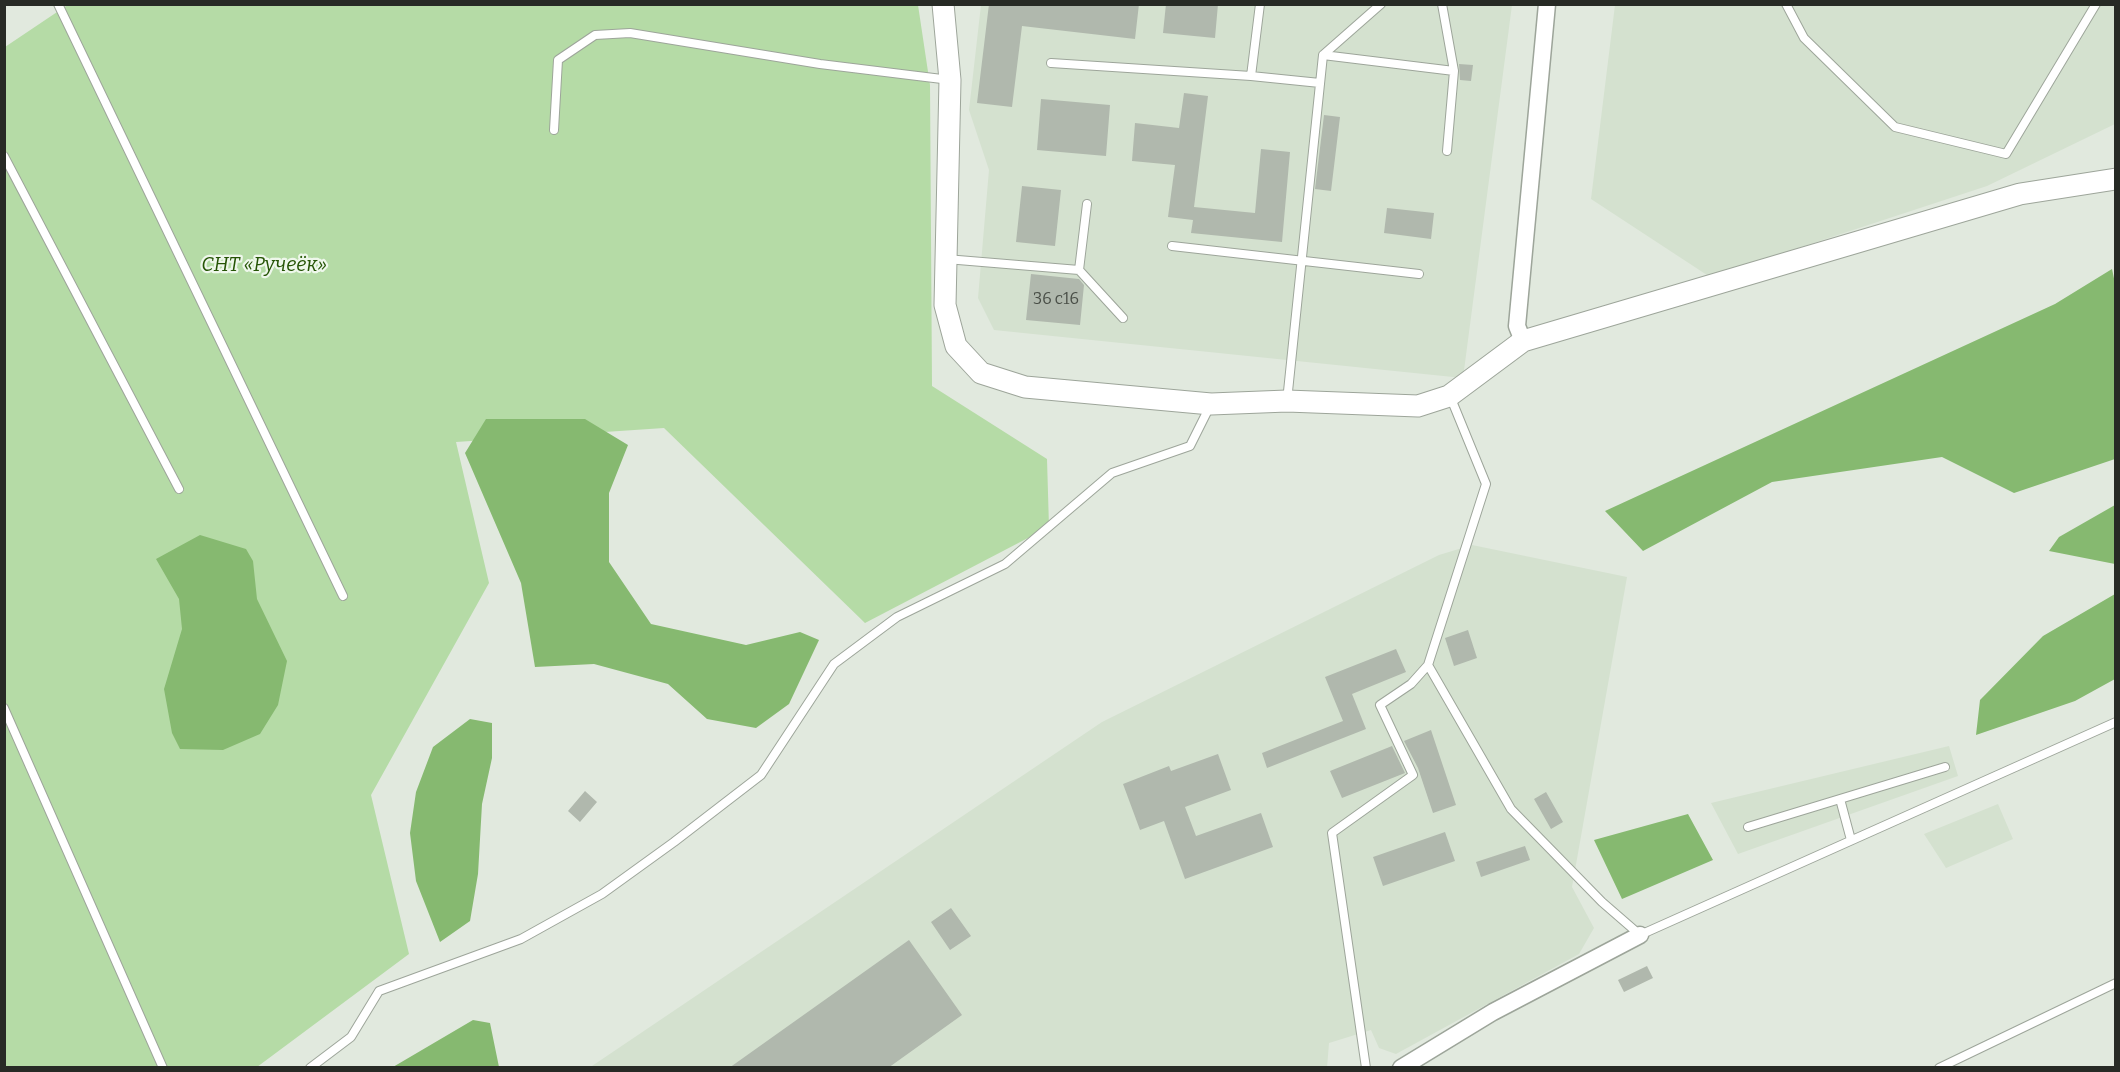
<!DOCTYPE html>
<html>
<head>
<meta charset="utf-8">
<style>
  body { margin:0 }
  #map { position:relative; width:2120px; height:1072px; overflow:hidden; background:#e1e9de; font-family:Bitter,serif }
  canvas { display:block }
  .frame { position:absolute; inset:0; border:6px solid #272a25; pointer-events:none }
</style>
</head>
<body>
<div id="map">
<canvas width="2120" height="1072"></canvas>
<div class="frame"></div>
</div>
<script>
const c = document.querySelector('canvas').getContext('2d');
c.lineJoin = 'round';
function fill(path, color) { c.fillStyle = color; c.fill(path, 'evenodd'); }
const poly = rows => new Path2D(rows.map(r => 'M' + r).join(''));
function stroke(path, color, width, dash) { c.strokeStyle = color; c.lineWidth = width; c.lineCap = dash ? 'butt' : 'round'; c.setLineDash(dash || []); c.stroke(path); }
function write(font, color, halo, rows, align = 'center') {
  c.font = font + ' Bitter,serif'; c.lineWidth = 4.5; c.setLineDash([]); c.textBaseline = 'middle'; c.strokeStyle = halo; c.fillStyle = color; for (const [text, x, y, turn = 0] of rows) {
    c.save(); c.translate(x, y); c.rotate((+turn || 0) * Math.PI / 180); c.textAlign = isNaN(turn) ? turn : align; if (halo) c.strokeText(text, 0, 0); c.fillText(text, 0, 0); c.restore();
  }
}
fill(poly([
  [981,5,1512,5,1463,378,994,330,978,298,989,170,969,110],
  [1615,5,2115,5,2115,124,1987,186,1710,277,1591,199],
  [1472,545,1627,577,1572,887,1594,928,1579,954,1396,1054,1379,1048,1371,1030,1329,1043,1327,1068,589,1068,1102,722,1439,555],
  [1949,746,1958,776,1738,854,1711,803],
  [1998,804,2013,839,1946,868,1924,834]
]), '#d4e1cf');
fill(poly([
  [69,4,918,5,930,85,932,386,1047,459,1049,527,865,623,664,428,456,442,489,583,371,795,409,954,257,1067,5,1068,5,47]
]), '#b5dba6');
fill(poly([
  [2112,269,2116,288,2115,459,2014,493,1942,457,1772,482,1643,551,1605,511,2055,304],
  [486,419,585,419,628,445,609,493,609,562,651,624,746,645,800,632,819,640,789,704,756,728,707,719,668,684,594,664,535,667,521,583,465,453],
  [2115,505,2115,564,2049,551,2059,537],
  [200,535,246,549,253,561,257,599,287,661,278,705,260,734,223,750,180,749,172,733,164,689,182,629,179,599,156,559],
  [2115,594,2115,679,2075,701,1976,735,1980,700,2043,636],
  [470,719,492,723,492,758,482,804,478,874,470,921,440,942,416,881,410,833,416,792,433,747],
  [1688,814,1713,860,1622,899,1594,840],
  [473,1020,490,1023,499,1067,393,1067]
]), '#86b970');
fill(poly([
  [989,4,1139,4,1135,39,1022,26,1012,107,977,103],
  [1166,4,1218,4,1215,38,1163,33],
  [1459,64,1473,65,1471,81,1460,80],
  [1184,93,1208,96,1194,207,1255,213,1261,149,1290,152,1282,242,1191,233,1193,220,1168,217,1175,165,1132,161,1135,123,1179,128],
  [1041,99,1110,105,1106,156,1037,150],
  [1324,115,1340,117,1331,191,1315,189],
  [1022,186,1061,190,1055,246,1016,242],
  [1387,208,1434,213,1431,239,1384,233],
  [1031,274,1079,279,1084,285,1080,325,1026,320],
  [1468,630,1477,658,1454,666,1445,638],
  [1396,649,1406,672,1352,694,1366,729,1267,768,1262,753,1343,721,1325,677],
  [1431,730,1456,805,1433,813,1418,768,1404,741],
  [1392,746,1405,773,1342,798,1330,771],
  [1218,754,1231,790,1185,807,1196,836,1261,813,1273,847,1185,879,1164,821,1140,830,1123,784,1169,766,1171,771],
  [585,791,597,802,580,822,568,811],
  [1546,792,1563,822,1551,829,1534,799],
  [1445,832,1455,861,1383,886,1373,857],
  [1525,846,1530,860,1481,877,1476,862],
  [951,908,971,936,950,950,931,922],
  [909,940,962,1015,888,1068,729,1068],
  [1647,966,1653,978,1624,992,1618,980]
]), '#b0b8ad');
const service = poly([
  [58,4,343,596],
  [1260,4,1251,76,1320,83],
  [1442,4,1454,71,1447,151],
  [1786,4,1804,38,1895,127,2006,154,2096,4],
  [1323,55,1454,71],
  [1051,63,1251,76],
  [554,130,558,60,595,35,630,33,820,64,950,80],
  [4,156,179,489],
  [1172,246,1419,274],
  [946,259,1079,270,1123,318],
  [1079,270,1087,204],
  [1287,401,1323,55,1381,4],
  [1428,665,1511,809,1602,902,1640,935,2116,722],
  [4,708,163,1068],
  [1840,799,1851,840],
  [1748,827,1945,767],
  [310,1068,351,1037,379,991,521,939,602,894,674,842,761,775,834,664,897,617,1005,564,1112,473,1190,446,1211,404],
  [1366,1068,1332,833,1413,775,1380,705,1411,684,1428,665,1486,484,1450,396],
  [1939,1068,2116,983]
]);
const minor = poly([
  [1523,341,1517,326,1547,4],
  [1401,1068,1493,1012,1640,935]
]);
const tertiary = poly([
  [943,4,950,80,945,305,956,346,981,373,1025,387,1211,404,1287,401,1418,406,1449,396,1523,341,2020,194,2116,179]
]);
stroke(service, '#9da59a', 10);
stroke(minor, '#9da59a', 19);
stroke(tertiary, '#9da59a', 23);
stroke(service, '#fff', 8);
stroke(minor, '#fff', 16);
stroke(tertiary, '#fff', 21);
write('16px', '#494e47', null, [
  ["36 с16",1056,300]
]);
write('italic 20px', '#255405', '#eef7eb', [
  ["СНТ «Ручеёк»",264,265]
]);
</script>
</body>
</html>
